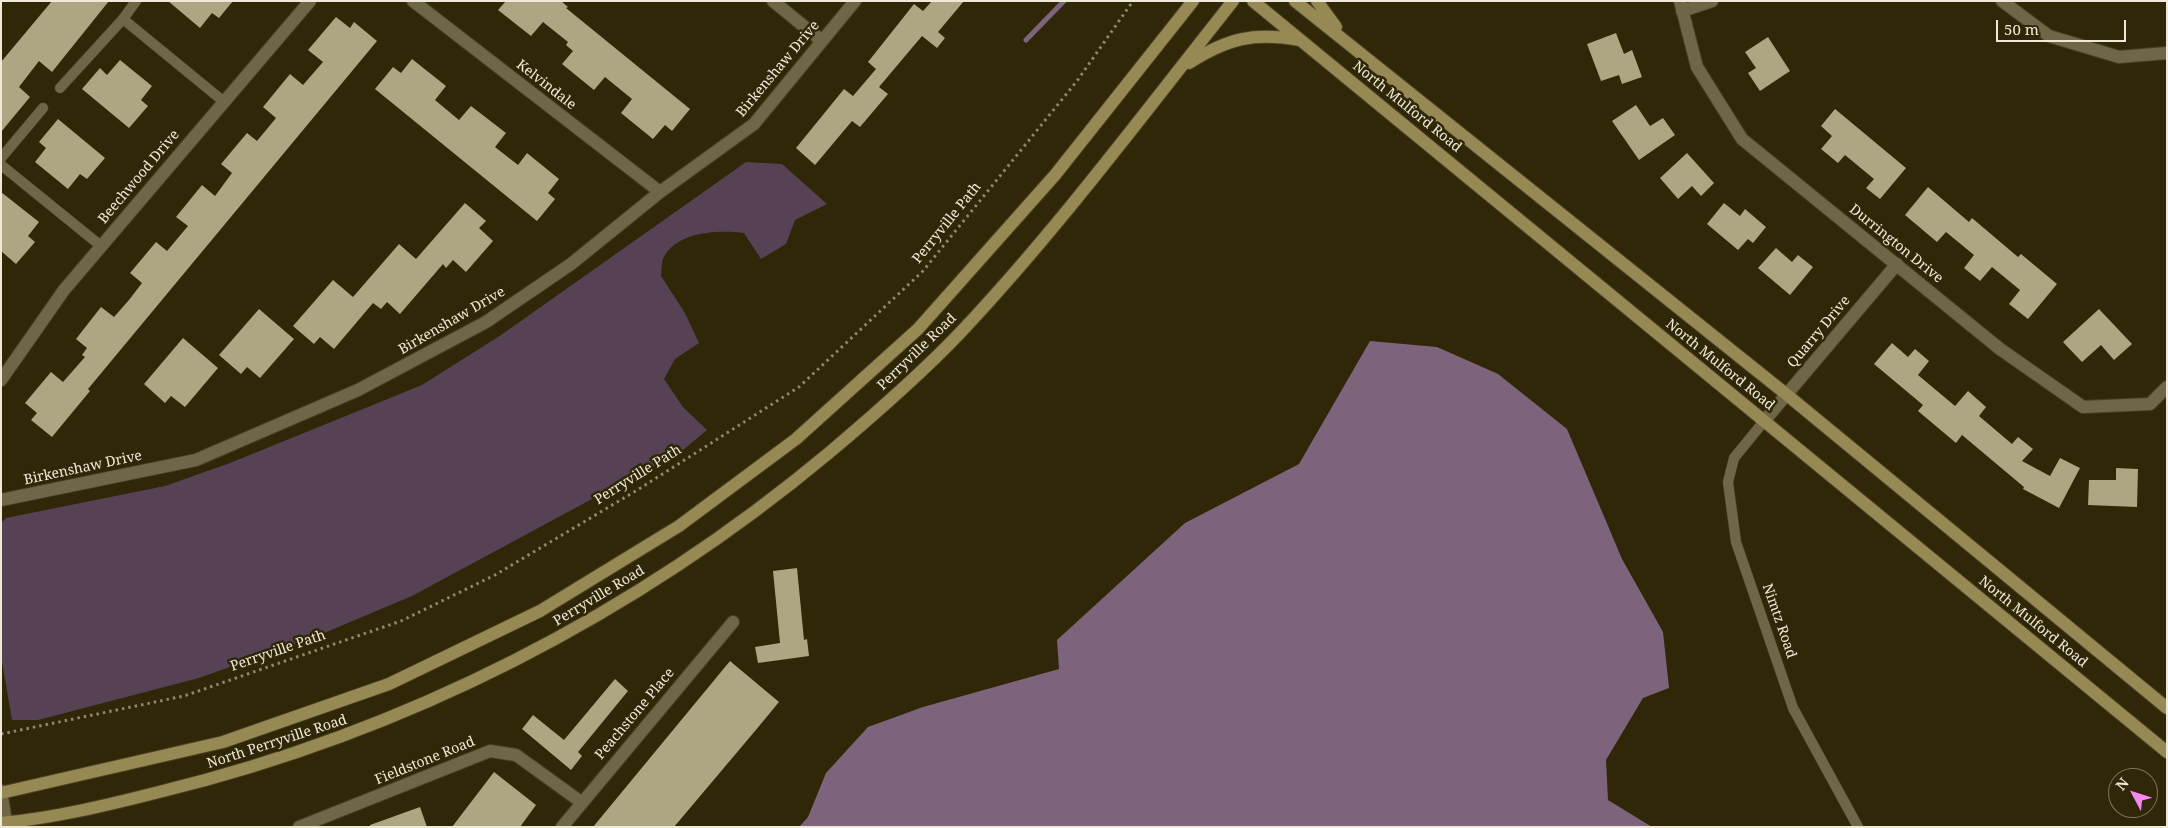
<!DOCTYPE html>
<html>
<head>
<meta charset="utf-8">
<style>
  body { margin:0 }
  #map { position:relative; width:2168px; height:828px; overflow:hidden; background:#2f2707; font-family:"Noto Serif",serif }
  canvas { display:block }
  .frame { position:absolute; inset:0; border:2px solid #efead8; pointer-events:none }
  .north { position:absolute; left:2108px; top:768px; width:50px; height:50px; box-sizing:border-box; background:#2f2707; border:1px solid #7c755b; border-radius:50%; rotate:310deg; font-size:14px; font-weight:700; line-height:20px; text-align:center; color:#efead8 }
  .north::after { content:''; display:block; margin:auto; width:18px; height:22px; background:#f489f1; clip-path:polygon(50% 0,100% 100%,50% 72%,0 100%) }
  .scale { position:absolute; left:1996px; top:20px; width:130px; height:22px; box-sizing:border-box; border:2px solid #efead8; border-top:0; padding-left:6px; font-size:15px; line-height:18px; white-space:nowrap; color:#efead8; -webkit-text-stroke:4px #2f2707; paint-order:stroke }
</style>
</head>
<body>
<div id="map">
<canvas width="2168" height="828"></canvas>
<div class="frame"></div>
<div class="north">N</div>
<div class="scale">50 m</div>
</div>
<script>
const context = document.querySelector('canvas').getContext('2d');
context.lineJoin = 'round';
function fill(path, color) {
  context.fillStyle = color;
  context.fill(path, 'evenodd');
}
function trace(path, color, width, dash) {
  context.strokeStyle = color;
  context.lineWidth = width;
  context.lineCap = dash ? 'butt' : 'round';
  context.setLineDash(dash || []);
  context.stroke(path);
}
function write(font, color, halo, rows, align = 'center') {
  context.font = font + ' "Noto Serif",serif';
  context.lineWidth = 5;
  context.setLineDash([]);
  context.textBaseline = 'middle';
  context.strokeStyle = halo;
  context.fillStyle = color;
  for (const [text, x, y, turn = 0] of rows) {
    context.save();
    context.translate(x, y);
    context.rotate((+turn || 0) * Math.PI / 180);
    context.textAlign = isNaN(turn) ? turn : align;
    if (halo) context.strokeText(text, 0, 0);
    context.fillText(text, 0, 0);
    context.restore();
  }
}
fill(new Path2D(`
  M746,162L782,164L827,204L795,220L786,244L761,259L744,233C719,230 678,231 664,257C661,261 662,271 661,276L685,313L699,343L675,359L664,379L683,407L707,430L683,450L412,596L317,636L199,678L38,720H12L1,656V523L6,518L165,486L230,463L422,385L501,335Z`), '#564155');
fill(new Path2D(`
  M1370,341L1437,347L1498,374L1567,429L1622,559L1663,632L1669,688L1643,698L1606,760L1608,800L1652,827H799L808,817L826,773L868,727L923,707L1059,669L1057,640L1185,523L1299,464Z`), '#7d647c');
trace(new Path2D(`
  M1026,40L1064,1`), '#7d647c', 5);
fill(new Path2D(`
  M52,1H109L52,72L39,61L19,87L30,97L1,132V62Z
  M168,1H233L219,18L212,13L200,28Z
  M506,1H561L568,7L566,8L690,109L672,131L665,125L653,139L621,113L632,99L605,77L594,90L562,64L573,51L566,45L568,42L543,22L531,36L498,10Z
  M932,1H964L938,32L945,38L937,48L922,36L879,87L888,94L860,127L852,121L815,165L796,148L844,89L853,96L876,69L868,62L914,4L923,11Z
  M336,17L350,28L354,22L377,41L88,389L90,391L52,437L31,420L37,413L25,403L51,372L63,382L85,357L82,355L87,348L76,339L101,307L114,317L129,300L142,283L130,273L156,242L167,251L188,226L176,217L202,185L215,196L232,173L221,164L247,133L257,141L276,118L263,107L290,74L303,85L323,62L308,50Z
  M1616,33L1624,54L1632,50L1642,77L1622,84L1619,75L1601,81L1587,44Z
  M1768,37L1790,71L1760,91L1748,73L1756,68L1745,52Z
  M412,59L446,86L435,100L459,120L471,106L506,133L495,147L518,165L527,153L559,179L548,193L555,199L537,221L375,89L393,67L401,73Z
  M120,60L152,86L141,100L148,106L129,128L82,89L100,68L107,75Z
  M1636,105L1650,126L1663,118L1675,135L1639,160L1612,121Z
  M1835,109L1906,168L1880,199L1866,188L1874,179L1845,155L1838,163L1821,149L1832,136L1821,126Z
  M58,119L105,158L87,179L80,174L68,189L35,162L46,148L39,142Z
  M1687,153L1714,183L1701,196L1692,186L1678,199L1660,178Z
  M1928,187L1969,222L1972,218L2018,257L2021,254L2057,284L2028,319L2009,304L2020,290L1992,267L1980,281L1964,268L1974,255L1946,232L1937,242L1905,215Z
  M1,192L39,222L28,236L35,242L16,264L1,251Z
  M465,203L486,221L479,228L493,241L466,272L453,260L446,268L443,264L400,314L387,302L381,309L373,303L334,349L320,337L314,344L293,326L333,280L353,297L399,244L416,259Z
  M1724,203L1740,216L1745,209L1766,227L1753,243L1748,239L1738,250L1707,224Z
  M1776,248L1792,262L1798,255L1813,267L1790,295L1758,268Z
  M259,309L294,339L260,378L247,367L241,374L219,355Z
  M2099,309L2132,344L2114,360L2101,345L2082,362L2063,342Z
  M183,338L218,368L185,407L171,396L165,403L144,384Z
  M1892,343L1908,357L1915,349L1929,361L1918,375L1955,406L1968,391L1986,407L1979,416L2012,444L2018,437L2033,449L2022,461L2050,476L2060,458L2080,468L2059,508L2023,489L2024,487L1962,435L1956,443L1918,411L1923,405L1874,364Z
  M2116,468L2138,469L2137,507L2088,505L2089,480H2116Z
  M797,568L804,640L807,639L809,656L758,663L755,647L780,643L773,571Z
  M730,661L779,702L755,731L674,827H593Z
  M615,679L628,691L578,752L582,756L571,770L522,729L533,715L564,740Z
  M494,772L536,805L520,827H452Z
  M420,807L427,827H370V825Z`), '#aea583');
const lane = new Path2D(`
  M136,1L123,19L223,101
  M60,88L123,19
  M1,158L43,108
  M1,165L101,246
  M1765,420L1734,458L1728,482L1736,542L1793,708L1858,827`);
const street = new Path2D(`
  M413,1L660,192
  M773,1L822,41
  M1680,1L1697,67L1742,139L2000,349L2083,407L2150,404L2167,387
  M2002,1L2049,36L2119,57L2167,53
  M1682,11L1712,1
  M1,380L64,290L310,1
  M1765,420L1897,264
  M1,500L196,460L358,390L486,322L571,264L660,192L754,124L855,1
  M1,791L7,827
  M299,827L490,751L516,755L581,802
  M562,827L733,622`);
const secondary = new Path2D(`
  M1253,1L2167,752
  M1295,1L1786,394L2167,708
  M1317,1L1336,27
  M1189,63C1228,38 1254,32 1300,40
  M1,793L223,742L389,684L540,611L679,526L796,439L918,329L1055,175L1193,1
  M1,823C54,818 108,805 159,792C406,732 635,615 830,452C875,414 920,375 960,333C1058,229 1144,113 1233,1`);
trace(lane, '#4a4224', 11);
trace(street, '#4a4224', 14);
trace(secondary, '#4a4224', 14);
trace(new Path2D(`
  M1,734L184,696L401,621L495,575L639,489L799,387L923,271L1077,81L1133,1`), '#8d876e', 3, [2.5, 4]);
trace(lane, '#6e6646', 10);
trace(street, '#6e6646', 12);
trace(secondary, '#968954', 12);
write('14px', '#efead8', '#2f2707', [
  ["Birkenshaw Drive",778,69,-50],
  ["Kelvindale",546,85,38],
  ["North Mulford Road",1407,107,39],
  ["Beechwood Drive",139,177,-50],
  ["Perryville Path",947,223,-51],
  ["Durrington Drive",1896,244,39],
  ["Birkenshaw Drive",452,321,-30],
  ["Quarry Drive",1819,332,-50],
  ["Perryville Road",917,352,-44],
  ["North Mulford Road",1720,365,39],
  ["Birkenshaw Drive",83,468,-12],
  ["Perryville Path",638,475,-32],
  ["Perryville Road",599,596,-31],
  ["Nimtz Road",1779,621,71],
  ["North Mulford Road",2033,622,39],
  ["Perryville Path",278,651,-19],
  ["Peachstone Place",635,714,-50],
  ["North Perryville Road",277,742,-18],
  ["Fieldstone Road",425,761,-22]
]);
</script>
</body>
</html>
